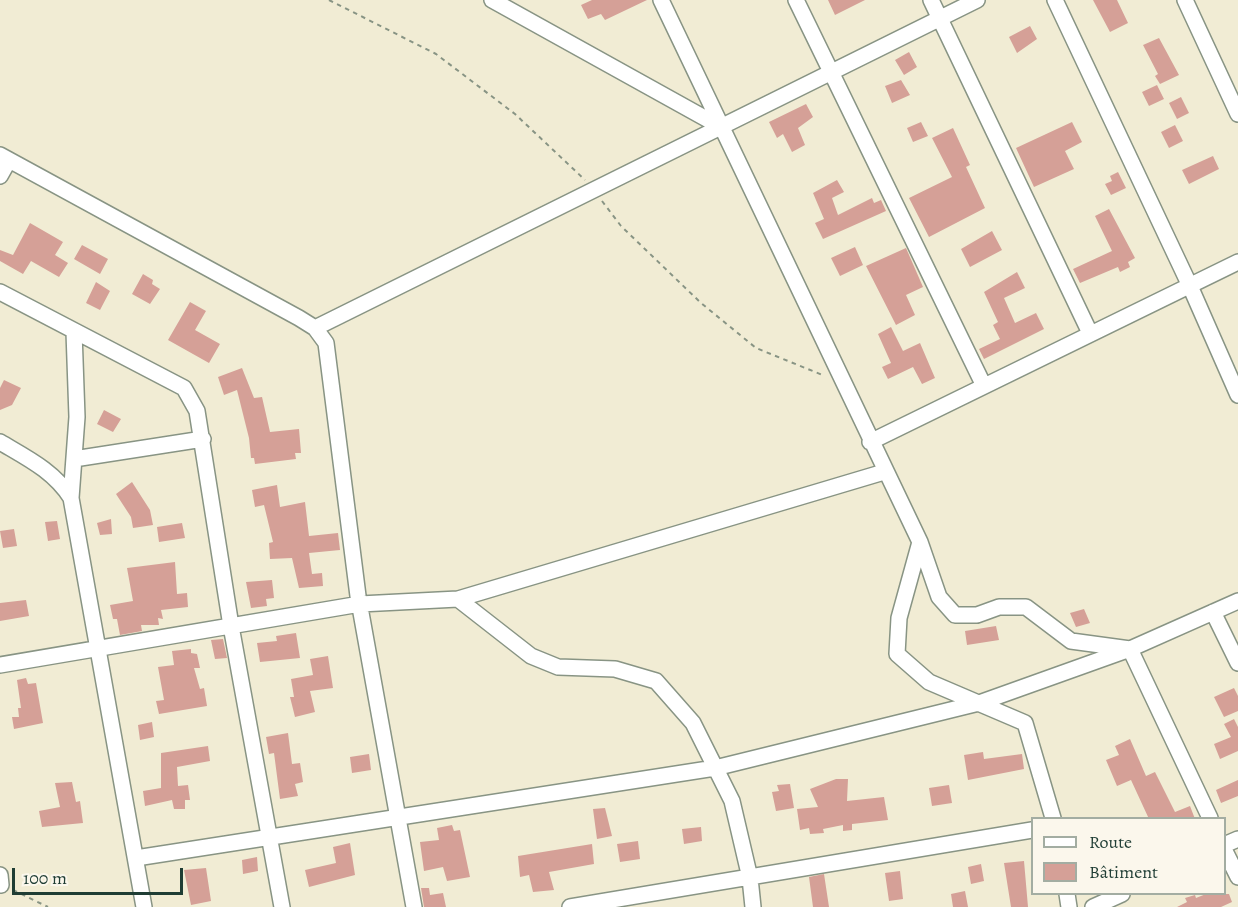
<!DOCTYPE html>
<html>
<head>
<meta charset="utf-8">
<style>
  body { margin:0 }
  #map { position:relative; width:1238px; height:907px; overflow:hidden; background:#f1ecd4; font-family:Alegreya,serif }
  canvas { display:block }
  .legend { position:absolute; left:1031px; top:817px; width:195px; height:78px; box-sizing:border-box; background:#fbf7ec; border:2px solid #a3ada2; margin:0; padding:8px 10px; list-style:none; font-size:18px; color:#1f3d34 }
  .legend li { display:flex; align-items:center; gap:12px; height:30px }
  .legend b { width:30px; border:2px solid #a3ada2 }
  .scale { position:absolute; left:12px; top:868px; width:171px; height:27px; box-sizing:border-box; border:3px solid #1f3d34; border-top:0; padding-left:8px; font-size:18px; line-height:21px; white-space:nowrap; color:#1f3d34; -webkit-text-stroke:4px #fbf7ec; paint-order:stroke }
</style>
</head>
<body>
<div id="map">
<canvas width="1238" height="907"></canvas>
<ul class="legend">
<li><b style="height:8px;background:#fff"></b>Route</li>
<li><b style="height:16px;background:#d5a097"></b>Bâtiment</li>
</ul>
<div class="scale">100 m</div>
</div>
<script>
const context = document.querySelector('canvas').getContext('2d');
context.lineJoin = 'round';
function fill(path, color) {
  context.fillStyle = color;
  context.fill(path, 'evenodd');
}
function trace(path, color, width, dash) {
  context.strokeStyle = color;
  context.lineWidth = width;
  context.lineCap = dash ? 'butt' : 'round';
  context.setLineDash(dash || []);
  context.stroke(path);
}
fill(new Path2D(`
  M592,0H647L605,20L601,14L588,19L581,5Z
  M828,0H865L835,15Z
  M1093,0H1117L1128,23L1110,32Z
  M1030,26L1037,39L1017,53L1009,37Z
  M1159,38L1179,75L1160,84L1155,76L1158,74L1143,45Z
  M909,52L917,67L904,75L895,60Z
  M901,80L910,95L892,103L885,86Z
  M1157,85L1164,99L1149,106L1142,92Z
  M1181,97L1189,113L1177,119L1169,103Z
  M806,104L813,117L798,128L805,145L792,152L783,134L777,138L769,122Z
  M921,122L928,136L913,142L907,128Z
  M1072,122L1082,142L1065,151L1074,169L1034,187L1016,148Z
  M1175,125L1183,141L1169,148L1161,132Z
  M953,128L970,165L966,167L985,208L929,237L909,198L952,177L932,138Z
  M1213,156L1219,169L1189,184L1182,170Z
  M1118,172L1126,188L1111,195L1105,184L1112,181L1110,176Z
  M837,180L844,192L832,198L838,215L872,198L874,203L881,200L886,211L823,239L815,223L824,219L813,193Z
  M1109,209L1135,258L1128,262L1130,267L1120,272L1118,267L1080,283L1073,269L1112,251L1095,216Z
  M30,223L63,242L55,255L68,263L59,277L31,261L23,274L0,261V250L13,255Z
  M992,231L1002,250L970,267L961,249Z
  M82,245L108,259L100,274L74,259Z
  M855,247L863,265L840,276L831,258Z
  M906,248L923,287L906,295L915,315L896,325L866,266Z
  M1017,272L1025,288L1004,298L1015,323L1036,313L1044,329L984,359L979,349L1000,339L993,325L998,322L984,292Z
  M143,274L153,280L152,284L160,289L150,304L132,294Z
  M96,282L110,291L100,310L86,303Z
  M190,302L206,311L195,330L220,344L209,363L168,340Z
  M891,327L903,351L920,343L935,378L922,384L913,367L888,379L882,367L891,363L878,334Z
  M242,368L254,398L262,397L270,432L299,429L301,453H295L296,459L255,464L254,458H251L249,438L237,390L224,395L218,377Z
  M4,380L21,388L12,405L0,410V388Z
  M104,410L121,419L113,432L97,424Z
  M132,482L150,510L153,525L133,528L131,517L116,494Z
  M277,485L280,507L305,502L309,536L338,533L340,550L309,553L312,574L322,573L323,586L299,588L292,558L270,559L269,543L273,542L264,505L255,507L252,490Z
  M111,519L112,534L100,535L97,523Z
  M57,521L60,539L48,541L45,522Z
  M182,523L185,538L159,542L157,527Z
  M14,529L17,546L3,548L0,531Z
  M175,562L177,594L187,593L188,607L161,610L163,619L158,618L159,625H141L142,631L120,635L117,619H113L110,605L133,601L127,568Z
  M272,580L274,598L266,599L267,606L251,608L246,582Z
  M26,600L29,616L0,621V603Z
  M1084,609L1090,623L1076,627L1070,613Z
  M996,626L999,640L967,645L965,631Z
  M296,633L300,658L260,662L257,643L277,641L276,636Z
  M223,639L227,658L215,659L211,640Z
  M191,649V653L197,654L200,668H194L200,689L204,688L207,706L159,714L156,701L164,700L158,667L174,665L172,651Z
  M328,656L333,688L310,691L315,712L295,717L290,697H294L291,679L313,675L310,659Z
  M26,678L28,684L36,683L43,723L14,729L12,717H19L18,708H21L17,680Z
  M1234,688L1238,696V711L1224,717L1214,697Z
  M1234,719L1238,727V751L1220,759L1214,744L1231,737L1224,724Z
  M152,722L154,737L140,740L138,725Z
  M288,733L292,764L300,763L303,782L295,784L298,796L280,799L274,753L269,754L266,737Z
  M1130,739L1146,776L1155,772L1175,812L1190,806L1195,819H1149L1131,780L1117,786L1106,760L1119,755L1115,746Z
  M208,746L210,761L177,767L178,786L188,785L190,800H185V809H174L172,800L145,806L143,791L161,788V753Z
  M983,752L984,759L1022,754L1024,769L968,780L964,755Z
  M369,754L371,770L352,773L350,757Z
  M836,779H848L847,801L884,797L888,820L852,824V830L843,831V825L823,829L824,833L810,834L809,828L800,830L797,809L818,807L810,789Z
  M1238,780V796L1221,803L1216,790Z
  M72,782L76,802L80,801L83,823L42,827L39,811L60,807L55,783Z
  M790,784L794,808L776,811L772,792L779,791L777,785Z
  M949,785L952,803L932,806L929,788Z
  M605,808L612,836L597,839L593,809Z
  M452,825L454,831L460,830L470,877L447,881L443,867L424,871L420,842L439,840L437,828Z
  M701,827L702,841L684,844L682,829Z
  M638,841L640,859L620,862L617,844Z
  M350,843L355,875L309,887L305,870L336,863L333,847Z
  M592,844L594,864L549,872L554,890L533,892L529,875L520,877L518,856Z
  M257,857L258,871L243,874L242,860Z
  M1024,861L1028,907H1011L1004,863Z
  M981,864L984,881L971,884L968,867Z
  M206,868L211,901L191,905L184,870Z
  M900,871L903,899L889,901L885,873Z
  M824,874L829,907H813L809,877Z
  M421,888H429L430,895L443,893L446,907H424Z
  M965,891L968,907H953L951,894Z
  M1206,894H1229L1232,902L1221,907H1177L1187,902L1185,898L1195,895L1196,898Z`), '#d5a097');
const minor = new Path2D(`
  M492,0L721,127
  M661,0L920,542L939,597L955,615H977L999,607H1026L1071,641L1130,649L1238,601
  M796,0L984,386
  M931,0L1090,333
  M1055,0L1190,286L1238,395
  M1185,0L1238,114
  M0,155L299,318L315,328L326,343L358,596L414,907
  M0,176L9,160
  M0,292L184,388L197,411L231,626L282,907
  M315,328L977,0
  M74,332L77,417L71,498L144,907
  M0,442C27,458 54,471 71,498
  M870,442L1238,262
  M74,459L203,439
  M920,542L899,618L897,654L929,682L1025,723L1053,818
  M458,599L531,656L558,667L615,669L656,681L693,723L732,801L750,878L753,907
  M1213,612L1238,663
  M0,665L360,604L458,599L884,472
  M1224,845L1238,839
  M1224,849L1238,877
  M136,858L715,768L979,703L1130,649L1210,818
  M0,875L1,885
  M1067,894L1069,907
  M570,907L1032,830
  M1093,907L1122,894`);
trace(minor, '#889484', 18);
trace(new Path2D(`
  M329,0L436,54L515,114L585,180
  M602,201L621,226L701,303L756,348L825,376
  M13,890L48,907`), '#889484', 2, [4.5, 4.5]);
trace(minor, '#fff', 15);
</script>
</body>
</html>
